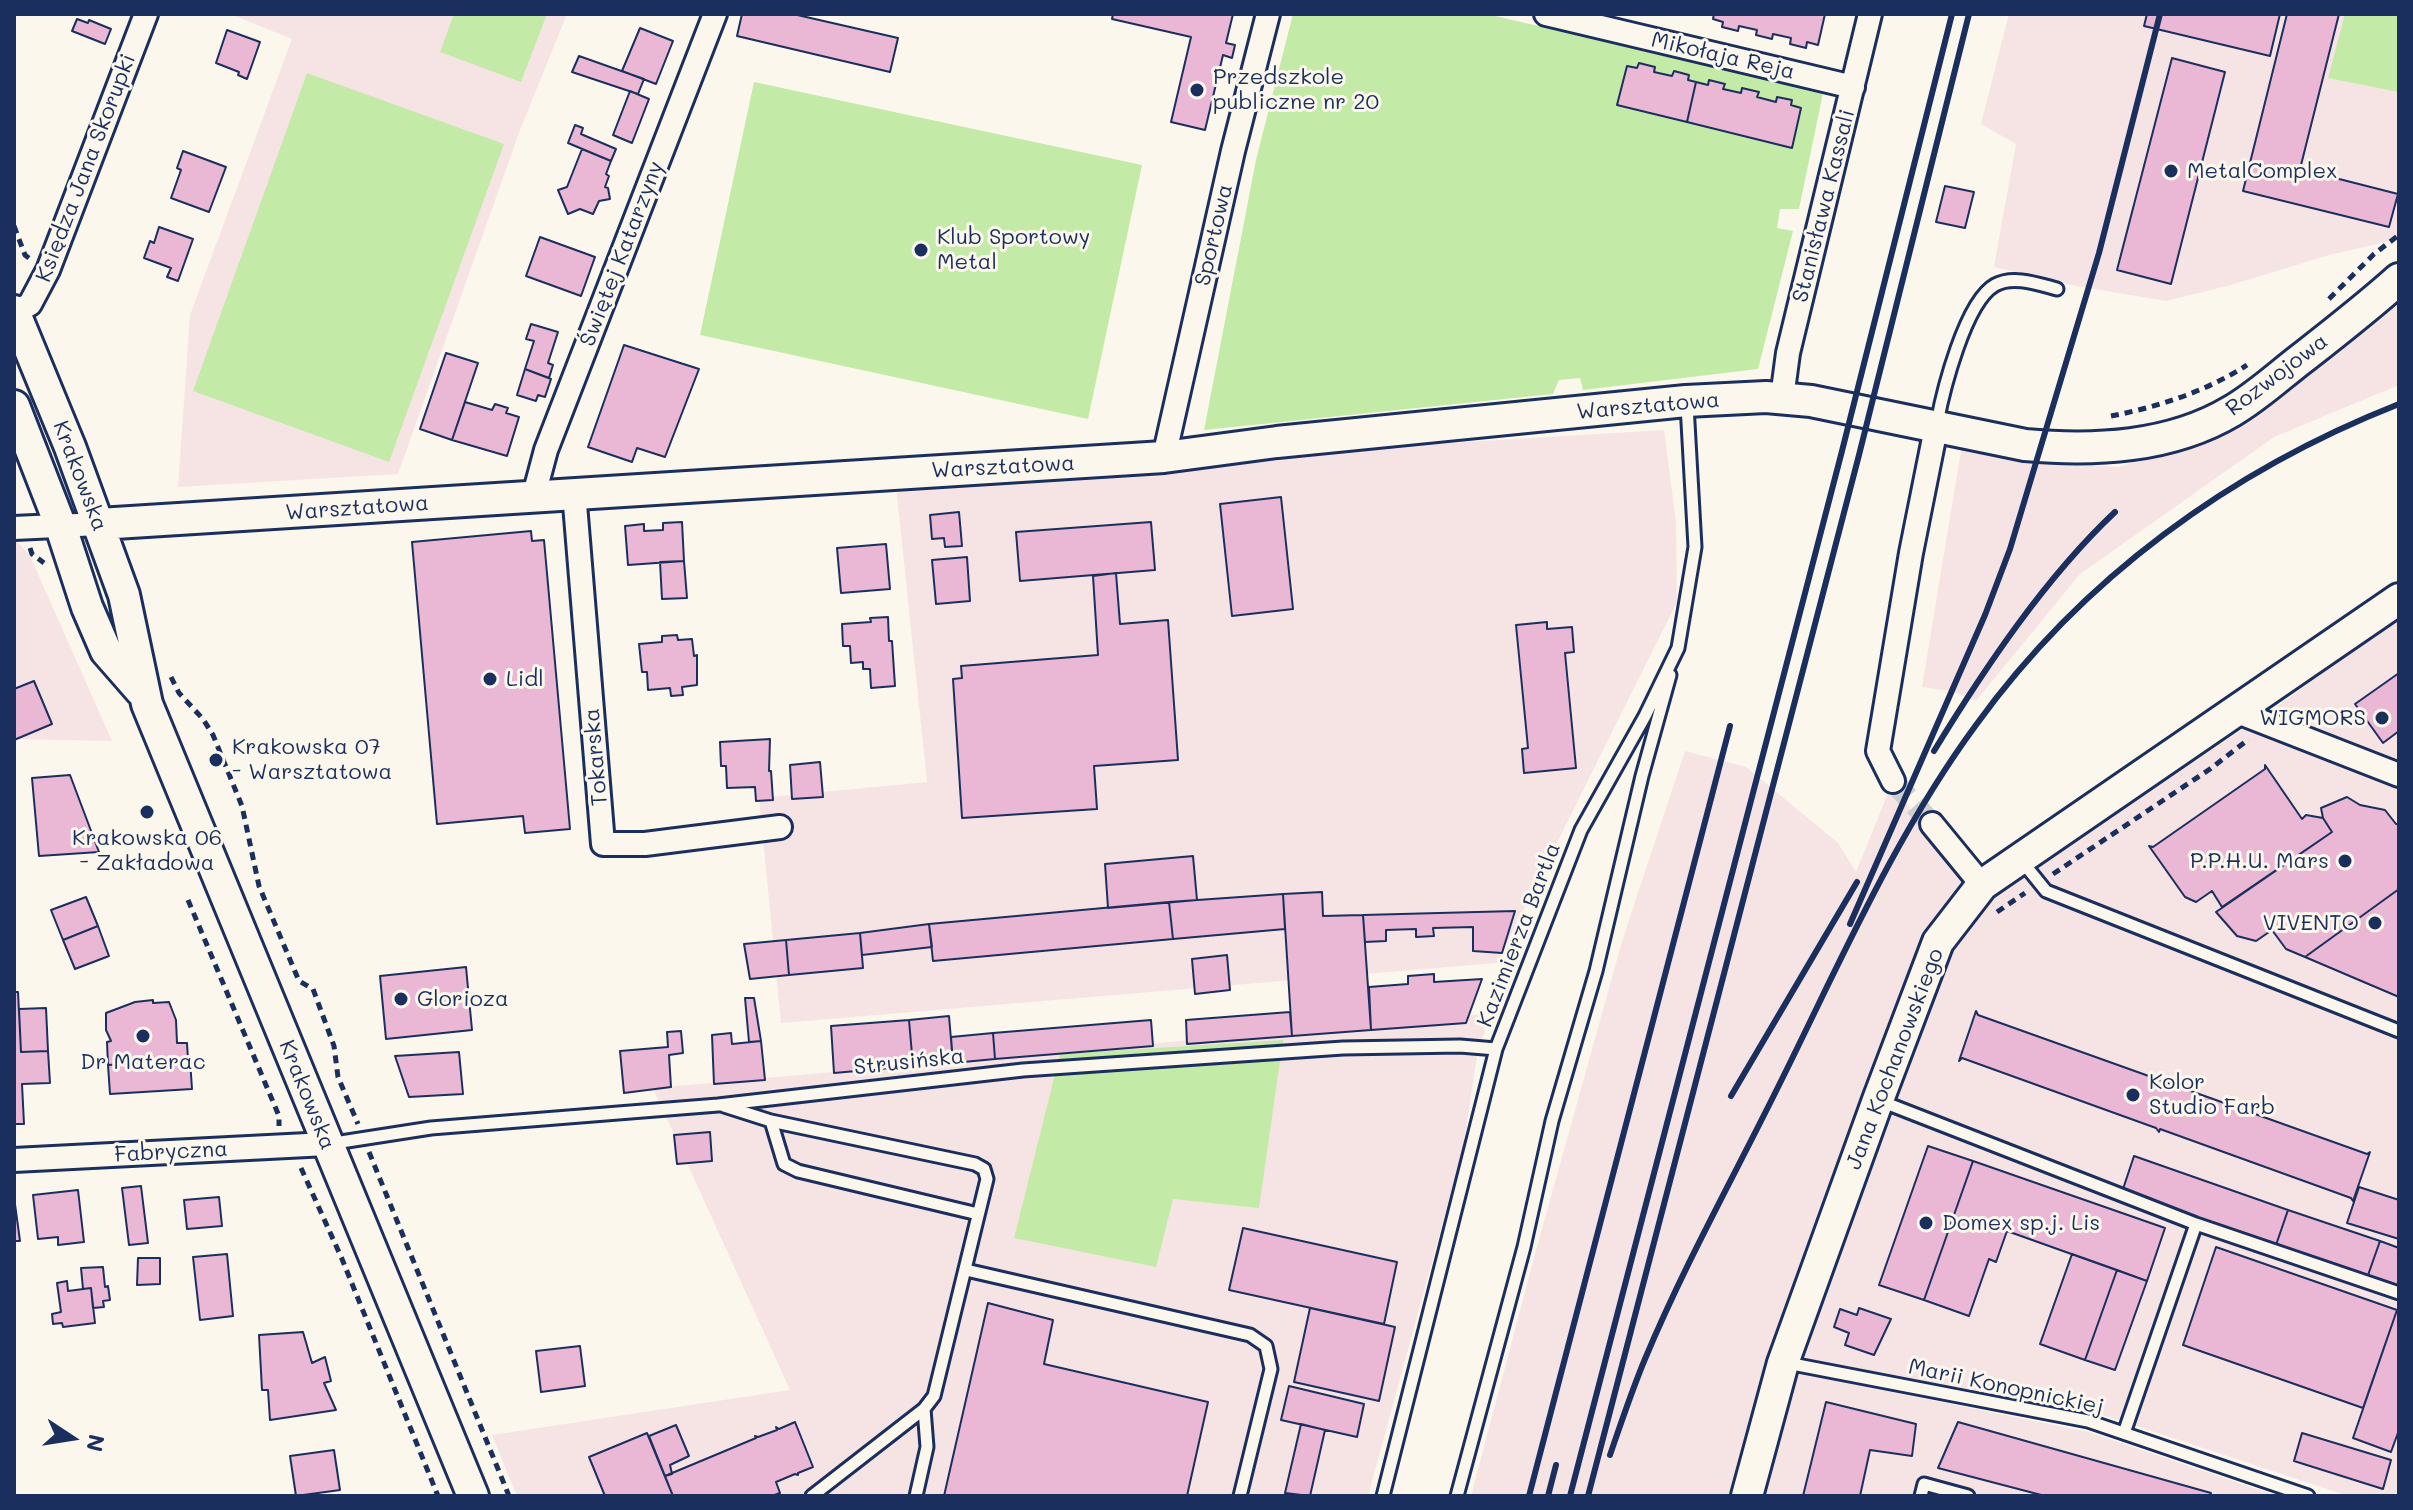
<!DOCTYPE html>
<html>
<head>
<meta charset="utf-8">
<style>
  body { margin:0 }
  #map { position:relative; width:2413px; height:1510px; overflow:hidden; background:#fbf7ec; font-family:Mali,sans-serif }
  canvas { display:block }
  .frame { position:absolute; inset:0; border:16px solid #1b2f5e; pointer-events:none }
  .north { position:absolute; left:32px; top:1398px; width:80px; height:80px; -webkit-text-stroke:6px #fbf7ec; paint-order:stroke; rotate:102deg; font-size:22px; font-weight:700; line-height:32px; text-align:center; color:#1b2f5e }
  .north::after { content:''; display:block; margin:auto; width:28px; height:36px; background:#1b2f5e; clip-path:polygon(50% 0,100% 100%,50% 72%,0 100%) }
</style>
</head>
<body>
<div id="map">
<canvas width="2413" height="1510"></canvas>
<div class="frame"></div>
<div class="north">N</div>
</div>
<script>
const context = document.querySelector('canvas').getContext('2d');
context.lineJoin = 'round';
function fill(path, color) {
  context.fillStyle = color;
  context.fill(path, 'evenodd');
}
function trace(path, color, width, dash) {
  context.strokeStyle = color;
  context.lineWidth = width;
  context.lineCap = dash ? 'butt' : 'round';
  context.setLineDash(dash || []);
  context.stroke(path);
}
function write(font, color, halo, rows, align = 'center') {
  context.font = font + ' Mali,sans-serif';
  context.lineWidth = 6;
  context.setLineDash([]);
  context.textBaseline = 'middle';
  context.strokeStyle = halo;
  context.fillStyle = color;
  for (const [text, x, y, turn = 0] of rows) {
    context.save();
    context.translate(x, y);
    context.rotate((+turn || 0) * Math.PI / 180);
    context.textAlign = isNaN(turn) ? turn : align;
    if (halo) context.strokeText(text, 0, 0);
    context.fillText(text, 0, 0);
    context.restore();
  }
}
fill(new Path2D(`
  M230,14H567L520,130L398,474L178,487L190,315L292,39Z
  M2009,14H2399V239L2329,255L2231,285L2166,301L2071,285L1994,267L2016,144L1981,124Z
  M2399,304V385L2274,437L2080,574L1976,701L1951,691L1922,687L1962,445L2052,462L2119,467L2224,433L2342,350Z
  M1664,430L1676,522L1677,602L1497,963L781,1023L759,798L927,782L896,486L1332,450Z
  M14,538L30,556L112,741L14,739Z
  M2399,617V1496H2348L2094,1412L1797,1358L1949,950L1995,893L2272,710Z
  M1685,751L1746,767L1838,843L1856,872L1893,781L1915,817L1973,886L1729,1496H1471L1535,1254L1623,938Z
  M1484,1014L1485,1031L1478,1049L1463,1148L1368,1496H517L492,1435L790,1390L653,1088Z
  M1793,1372L2089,1432L2277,1496H1761Z`), '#f6e4e5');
fill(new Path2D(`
  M454,14H547L521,82L440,52Z
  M1293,14H1487L1823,93L1799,209H1780L1777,228L1793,231L1758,369L1583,390L1580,378L1559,380L1553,394L1204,430L1256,160Z
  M2345,14H2399V92L2328,78Z
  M307,73L504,144L389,462L193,391Z
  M754,82L1142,165L1088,419L700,335Z
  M1283,1040L1259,1208L1173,1199L1156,1267L1014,1238L1060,1054Z`), '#c3eba7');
const building = new Path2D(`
  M742,14H793L898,38L890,72L737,36Z
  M1113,14H1233L1226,43L1235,45L1232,58L1223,55L1205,130L1171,122L1191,37L1112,19Z
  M1714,14H1825L1818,45L1807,42L1806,48L1790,44L1791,38L1773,34L1772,39L1756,35L1757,30L1739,26L1738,31L1722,27L1723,22L1713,19Z
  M2147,14H2280L2270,56L2144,26Z
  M2287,14H2339L2300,169L2398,194L2389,227L2243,191Z
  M77,19L88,23L89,20L111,29L105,44L72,31Z
  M640,28L673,41L656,84L622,71Z
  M227,30L260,42L247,79L238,75L239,72L216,63Z
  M579,56L644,79L638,94L572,72Z
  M2172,58L2225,72L2171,284L2117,270Z
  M1639,63L1655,67L1654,72L1672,76L1674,71L1689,75L1688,80L1696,82L1687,122L1617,105L1627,66L1637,68Z
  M1709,80L1725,84L1723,89L1741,93L1742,88L1759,92L1757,97L1776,102L1777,97L1792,100L1791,105L1801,108L1792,148L1687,122L1696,82L1708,85Z
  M630,91L649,99L632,143L613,135Z
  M575,125L583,128L581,134L616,149L611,161L568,143Z
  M582,149L611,161L606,174L609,176L605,187L608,188L610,199L599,201L593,214L580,209L568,214L558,190L567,187Z
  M183,151L226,167L209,212L171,198L181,170L177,168Z
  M1945,186L1974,192L1965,228L1936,222Z
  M159,227L193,239L178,281L167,277L171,268L144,258L150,241L154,243Z
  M540,237L595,257L581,296L526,276Z
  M531,324L558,332L548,363L553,365L549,378L525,369L534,341L526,339Z
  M624,345L699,369L665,457L637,448L632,462L588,447Z
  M446,353L478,363L452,440L420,429Z
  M525,369L551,379L545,397L538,395L536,401L517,395Z
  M465,402L492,410L495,404L508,408L506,413L519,417L507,456L452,440Z
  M1281,497L1293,609L1232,616L1220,504Z
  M959,512L962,546L945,547L944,538L932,539L930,515Z
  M682,522L684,561L628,565L625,526L644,524V531L663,530V523Z
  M1151,522L1155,570L1020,581L1016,532Z
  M531,531L532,541L544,540L570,829L525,833L523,816L437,824L412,542Z
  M886,544L890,589L841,593L837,548Z
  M967,557L970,601L936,604L932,560Z
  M684,561L687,598L662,599L660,562Z
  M1116,573L1120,624L1168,620L1178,760L1094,766L1097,809L962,818L953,679L962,678L961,666L1098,655L1093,576Z
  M888,617L889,641H892L895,686L871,688L870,669H863V662L851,663L850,646H843L842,624L871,622L870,618Z
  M1547,622V629L1572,627L1574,652L1565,653L1576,768L1524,773L1522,749L1528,748L1516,625Z
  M677,635L678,640L692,639L694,656L697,655V685L682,687L683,695L671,696L670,688L648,690L647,672H642L639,644L662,642V636Z
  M2399,673V731L2383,743L2355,704Z
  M34,681L52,724L14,740V689Z
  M770,739L769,771H771L773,800L756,801L755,787L727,788L726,766H721L720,742Z
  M820,762L823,797L792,799L790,765Z
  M2265,765L2302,819L2306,815L2323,818L2332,832L2222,907L2212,891L2196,902L2185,897L2149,846L2153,847L2265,769Z
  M70,775L99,852L39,856L32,778Z
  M2347,797L2360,805L2385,810L2396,824H2399V889L2305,957L2286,949L2272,930L2256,941L2237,936L2216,912L2332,832L2323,818L2321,808Z
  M1193,856L1197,900L1108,908L1105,864Z
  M2399,889V997L2305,957Z
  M1322,892L1323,916L1363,915L1371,1030L1292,1036L1283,894Z
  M1283,894L1285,929L1173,939L1169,902Z
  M86,897L98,926L63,940L51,910Z
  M1169,902L1173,939L933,961L929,924Z
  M1515,911L1502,953L1473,951V927L1433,928L1434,936L1416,937V929L1386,930V941L1365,942L1363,915Z
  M929,924L932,947L862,955L860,933Z
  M98,926L109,956L75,969L63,940Z
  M860,933L863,968L789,975L786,940Z
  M786,940L789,975L750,979L744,944Z
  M1227,955L1230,990L1195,994L1192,959Z
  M466,967L472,1030L386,1039L380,976Z
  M1434,974V982L1482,979L1466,1023L1371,1030L1369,987L1408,984V976Z
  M14,992H18L21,1052L48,1051L50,1083L22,1084L24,1124H14Z
  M745,998H754L761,1041L749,1042Z
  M153,1000V1003L169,1002L176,1020L177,1043H187L188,1060L108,1065L107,1042L111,1041L106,1030V1013L135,1002Z
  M46,1008L48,1051L21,1052L19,1009Z
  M1976,1011L1978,1015L2367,1154L2370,1152L2353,1201L2351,1198L2160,1129L2159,1132L2156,1128L1962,1058L1959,1061Z
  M1290,1012L1292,1036L1187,1044L1186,1020Z
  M949,1016L953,1063L913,1066L909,1020Z
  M909,1020L913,1066L834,1073L831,1026Z
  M1151,1020L1153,1046L995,1059L993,1033Z
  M681,1031L683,1053L669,1055L671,1087L624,1093L620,1051L668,1047L667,1032Z
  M731,1033L732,1044L761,1041L765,1080L714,1084L712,1035Z
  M993,1033L995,1059L953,1063L951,1037Z
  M459,1052L463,1094L409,1097L395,1056Z
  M190,1060L192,1089L110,1094L108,1065Z
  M710,1132L712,1161L677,1164L674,1135Z
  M1928,1146L1973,1161L1924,1300L1879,1285Z
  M2134,1156L2288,1210L2276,1245L2122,1192Z
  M1973,1161L2165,1228L2147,1281L2007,1231L1996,1262L1989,1259L1969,1316L1924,1300Z
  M141,1186L148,1243L129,1245L122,1188Z
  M2359,1187L2399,1200V1239L2347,1223Z
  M78,1190L84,1242L58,1245V1237L38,1239L33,1195Z
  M14,1197L20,1241H14Z
  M219,1197L222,1226L187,1229L184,1200Z
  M2288,1210L2380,1241L2367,1278L2276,1245Z
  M1243,1228L1397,1262L1384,1324L1229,1290Z
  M2380,1241L2399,1248V1289L2367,1278Z
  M2216,1247L2397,1310L2363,1408L2183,1345Z
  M227,1254L233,1316L200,1320L193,1257Z
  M2072,1254L2117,1270L2085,1360L2040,1344Z
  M138,1258H160V1284L137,1285Z
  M103,1267L105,1287L108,1286L110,1300L103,1301L104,1307L93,1308L91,1288L83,1289L81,1268Z
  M2117,1270L2147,1281L2115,1370L2085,1360Z
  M67,1281L68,1291L91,1288L95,1323L63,1327L62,1323L53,1324L52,1314L61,1312L57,1283Z
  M988,1303L1053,1320L1044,1364L1208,1402L1187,1496H944Z
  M1310,1308L1395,1327L1379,1401L1294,1382Z
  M1859,1308L1891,1319L1874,1355L1845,1345L1849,1333L1834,1327L1840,1309L1857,1315Z
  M2397,1310L2399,1311V1430L2391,1452L2353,1438Z
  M303,1332L312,1363L325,1357L331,1381L324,1383L336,1410L270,1420L268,1390H262L259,1335Z
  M580,1346L585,1386L541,1392L536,1351Z
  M1289,1386L1364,1404L1357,1437L1281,1420Z
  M1826,1402L1916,1424L1912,1456L1870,1450L1860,1496H1803Z
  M795,1422L813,1467L798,1473V1475L795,1474L776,1482L780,1493L772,1496H673L665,1476L756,1438L755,1436L758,1437L777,1430L776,1427L779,1429Z
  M1958,1422L2211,1493L2210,1496H2045L1938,1468Z
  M1301,1424L1325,1430L1310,1496L1285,1493Z
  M676,1425L689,1456L670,1465L672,1474L665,1476L649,1436Z
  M647,1433L673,1496H605L589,1457Z
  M2302,1433L2391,1460L2383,1489L2294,1461Z
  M334,1450L340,1490L296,1496L290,1456Z`);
fill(building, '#eab7d5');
trace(building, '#1b2f5e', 2);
trace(new Path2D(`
  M1893,781L1932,824`), '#cecfd0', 22, [22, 11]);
const lane = new Path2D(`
  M1937,423C1943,391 1965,302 1995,285C2013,275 2038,284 2057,289
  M2021,860L2046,891L2399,1031
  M1878,1100L2196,1224L2399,1293
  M724,1106L771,1121L975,1164L984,1169L987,1179L934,1396L924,1409L812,1496
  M771,1121L784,1164L798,1171L978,1214
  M328,1144L431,1128L718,1105L1023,1070L1343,1048L1460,1046L1496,1049
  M966,1270L1250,1335L1266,1346L1271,1369L1240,1496
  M1787,1363L2088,1421L2308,1496
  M2124,1433L2196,1224
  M916,1496L927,1447L924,1409
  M1383,1496L1496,1049L1581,830L1645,716L1678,648L1695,547L1687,405
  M1457,1496L1524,1247L1552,1121L1596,971L1642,776L1670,675
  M1921,1496L1924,1484L1968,1496`);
const street = new Path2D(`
  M1546,14L1853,87
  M15,313L30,304L48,270L146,14
  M1782,398L1788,353L1870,14
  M1164,457L1233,151L1268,14
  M574,492L603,844H645L780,827
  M534,495L546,450L715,14
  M14,528L99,524
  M2235,711L2399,775
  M1893,781L1878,751L1911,553L1936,428
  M1932,824L1982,885
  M14,1160L327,1144`);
const secondary = new Path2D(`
  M14,311L70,447L124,595L147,704L473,1496
  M14,406L61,527L87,607L106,651L141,691
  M99,524L1164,457L1277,442L1686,401L1766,397L1811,401L2025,445C2094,451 2170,448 2232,411C2258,396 2281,374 2305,356C2337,331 2369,306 2399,279
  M1747,1496L1783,1363L1878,1100L1938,942L1982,885L2399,599`);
trace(lane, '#1b2f5e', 17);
trace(street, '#1b2f5e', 28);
trace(secondary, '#1b2f5e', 36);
trace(new Path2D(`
  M14,226L25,255L30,259
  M2329,299L2374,254L2399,235
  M2111,416C2158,407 2207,391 2247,365
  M30,548L32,554L44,563
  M171,677L179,693L203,719L213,735L242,806L259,886L299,981L313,989L334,1046L338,1077L358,1124
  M2053,874L2210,769L2249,739
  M188,900L279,1116V1126
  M1997,912L2025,893
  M369,1152L509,1496
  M301,1168L342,1259L438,1496`), '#1b2f5e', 5, [8, 6]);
trace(lane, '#fbf7ec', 11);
trace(street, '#fbf7ec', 22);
trace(secondary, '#fbf7ec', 30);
trace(new Path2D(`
  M1934,751C1984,669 2045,578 2115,512
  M1850,924L1985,615L2010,549L2099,253L2160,14
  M1731,1096L1857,882
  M1610,1455C1621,1423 1632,1390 1645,1359C1685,1263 1737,1171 1783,1077C1842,958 1897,832 1976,725C2082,578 2231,470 2399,404
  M1529,1496L1730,726
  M1548,1496L1556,1465
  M1570,1496L1842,451L1952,14
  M1588,1496L1859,455L1969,14`), '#1b2f5e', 6);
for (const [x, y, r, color] of [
  [1197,90,8,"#1b2f5e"],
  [2171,171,8,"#1b2f5e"],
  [921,250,8,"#1b2f5e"],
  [490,679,8,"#1b2f5e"],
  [2382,718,8,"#1b2f5e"],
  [216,760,8,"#1b2f5e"],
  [147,812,8,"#1b2f5e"],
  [2345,861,8,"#1b2f5e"],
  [2375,923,8,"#1b2f5e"],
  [401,999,8,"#1b2f5e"],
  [143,1036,8,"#1b2f5e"],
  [2133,1095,8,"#1b2f5e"],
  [1926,1223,8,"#1b2f5e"]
]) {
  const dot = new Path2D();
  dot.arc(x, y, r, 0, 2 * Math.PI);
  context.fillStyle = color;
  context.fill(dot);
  trace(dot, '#fbf7ec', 3);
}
write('22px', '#1b2f5e', '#fbf7ec', [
  ["Mikołaja Reja",1723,56,13],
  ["Księdza Jana Skorupki",86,168,-69],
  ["Stanisława Kassali",1824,206,-76],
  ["Sportowa",1214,235,-77],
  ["Świętej Katarzyny",622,254,-69],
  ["Rozwojowa",2277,375,-37],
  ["Warsztatowa",1648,406,-5],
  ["Warsztatowa",1003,467,-3],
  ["Krakowska",80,476,69],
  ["Warsztatowa",357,508,-4],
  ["Tokarska",596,757,-95],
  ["Kazimierza Bartla",1519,935,-69],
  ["Jana Kochanowskiego",1895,1059,-69],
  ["Strusińska",909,1062,-6],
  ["Krakowska",307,1095,68],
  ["Fabryczna",171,1152,-3],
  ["Marii Konopnickiej",2006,1387,12]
]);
write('22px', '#1b2f5e', '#fbf7ec', [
  ["Przedszkole",1213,77],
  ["publiczne nr 20",1213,102],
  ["MetalComplex",2187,171],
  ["Klub Sportowy",937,237],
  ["Metal",937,262],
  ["Lidl",506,679],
  ["WIGMORS",2366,718,"right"],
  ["Krakowska 07",232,747],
  ["- Warsztatowa",232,772],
  ["Krakowska 06",147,838,"center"],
  ["- Zakładowa",147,863,"center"],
  ["P.P.H.U. Mars",2329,861,"right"],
  ["VIVENTO",2359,923,"right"],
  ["Glorioza",417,999],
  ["Dr Materac",143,1062,"center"],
  ["Kolor",2149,1082],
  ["Studio Farb",2149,1107],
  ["Domex sp.j. Lis",1942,1223]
], 'left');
</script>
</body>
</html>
